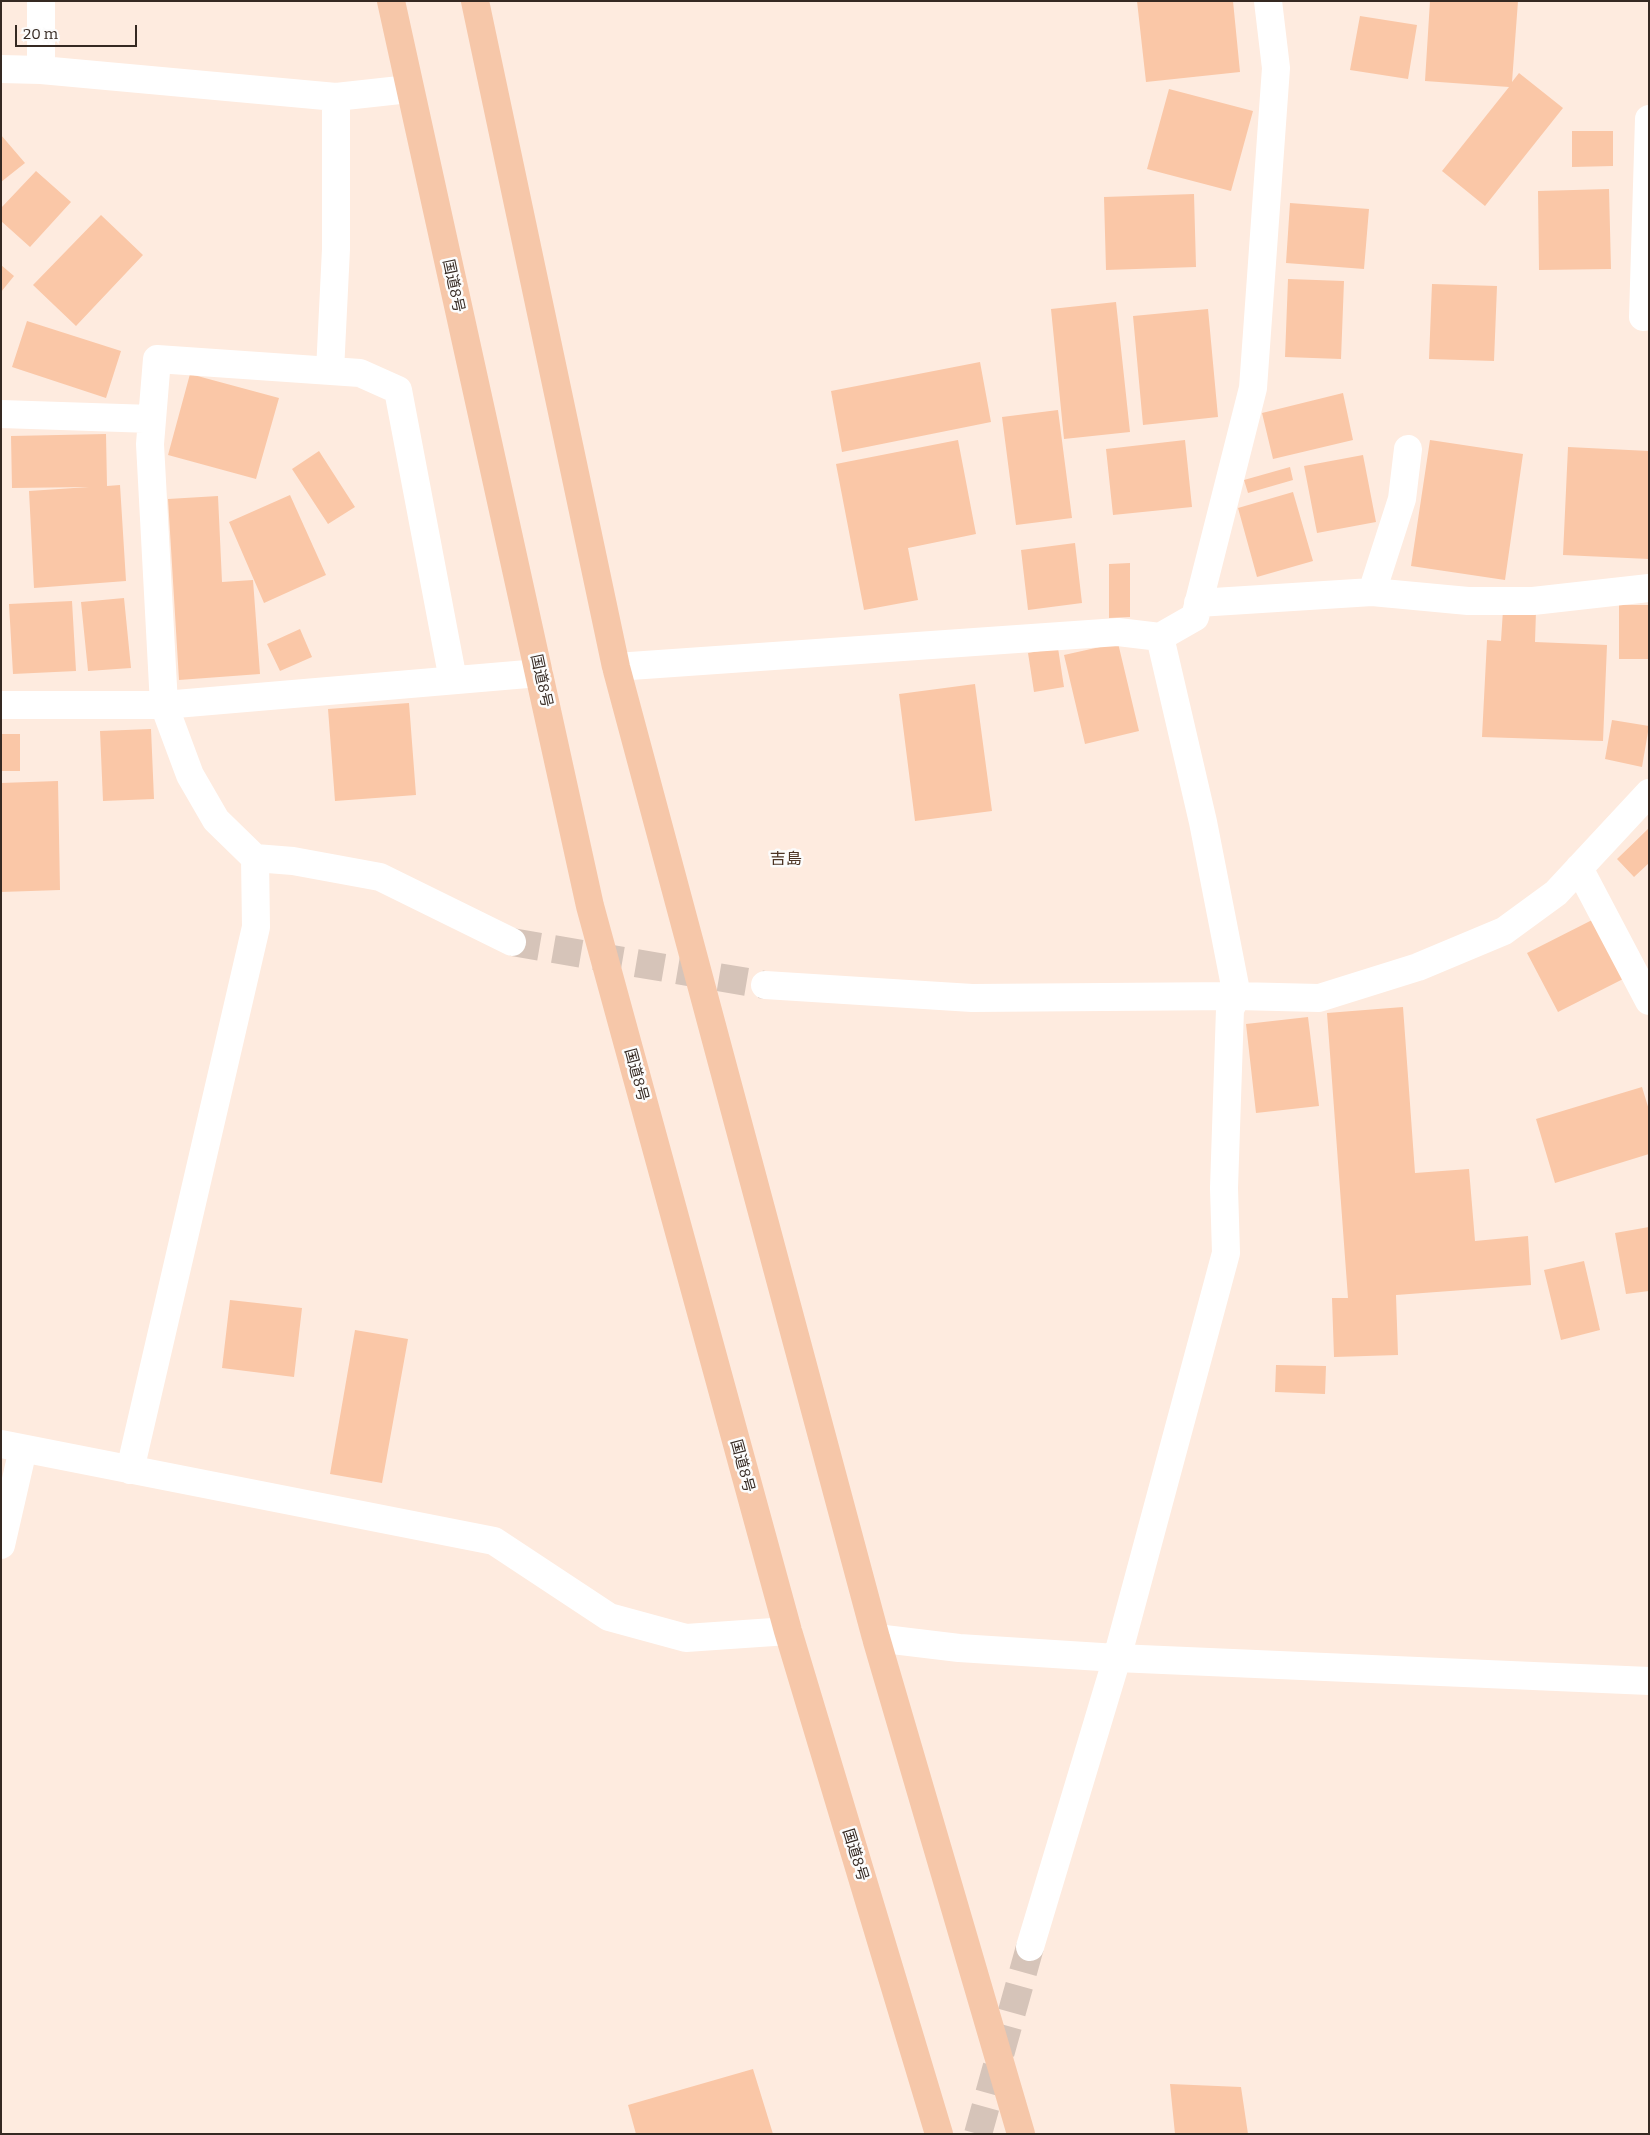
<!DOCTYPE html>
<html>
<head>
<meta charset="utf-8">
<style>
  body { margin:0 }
  #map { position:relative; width:1650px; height:2135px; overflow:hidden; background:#feebdf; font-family:Bitter,serif }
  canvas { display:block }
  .frame { position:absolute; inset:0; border:2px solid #352922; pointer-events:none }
  .scale { position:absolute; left:15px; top:25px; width:122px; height:22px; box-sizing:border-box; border:2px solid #352922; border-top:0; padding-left:6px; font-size:15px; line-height:18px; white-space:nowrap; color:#352922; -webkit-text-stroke:4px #fcfcfc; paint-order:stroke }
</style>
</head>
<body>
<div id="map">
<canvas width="1650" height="2135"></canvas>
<div class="frame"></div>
<div class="scale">20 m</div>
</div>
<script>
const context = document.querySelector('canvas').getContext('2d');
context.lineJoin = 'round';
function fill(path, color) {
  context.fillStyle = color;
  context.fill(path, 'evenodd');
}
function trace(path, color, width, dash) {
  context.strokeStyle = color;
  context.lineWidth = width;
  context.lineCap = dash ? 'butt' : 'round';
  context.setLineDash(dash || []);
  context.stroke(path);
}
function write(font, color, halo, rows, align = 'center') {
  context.font = font + ' Bitter,"Noto Sans JP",serif';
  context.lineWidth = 5;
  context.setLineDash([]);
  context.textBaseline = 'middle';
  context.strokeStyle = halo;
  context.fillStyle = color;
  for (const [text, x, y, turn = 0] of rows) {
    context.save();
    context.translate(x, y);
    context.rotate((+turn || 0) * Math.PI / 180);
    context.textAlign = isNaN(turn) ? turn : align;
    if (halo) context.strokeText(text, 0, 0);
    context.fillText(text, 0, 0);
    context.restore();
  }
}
fill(new Path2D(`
  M1137,1H1233L1240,72L1146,82Z
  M1430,1H1518L1512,82L1519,73L1563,108L1485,206L1442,171L1509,87L1425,81Z
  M1360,16L1417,25L1408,79L1350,70Z
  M1169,89L1253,111L1231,191L1147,169Z
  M1572,131H1613V166L1572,167Z
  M1,135L25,163L1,182Z
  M36,171L71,202L30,247L1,221V208Z
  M1609,189L1611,269L1539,270L1538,191Z
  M1194,194L1196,267L1106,270L1104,197Z
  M1290,203L1369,209L1364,269L1286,263Z
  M101,215L143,255L76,326L33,285Z
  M1,265L14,276L1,292Z
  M1288,279L1344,281L1341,359L1285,357Z
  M1432,284L1497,286L1494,361L1429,359Z
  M1116,302L1130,432L1064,439L1051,309Z
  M1208,309L1218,417L1143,425L1133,316Z
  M27,321L121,351L106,398L12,367Z
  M980,362L991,422L842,452L831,391Z
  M190,374L279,398L256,479L168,455Z
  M1343,393L1353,440L1273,459L1262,413Z
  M1058,410L1072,518L1016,525L1002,417Z
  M106,434L107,486L120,485L126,581L34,588L29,491L89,487L12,488L11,436Z
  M958,440L976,534L908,548L918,600L864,610L836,464Z
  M1185,440L1192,507L1113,515L1106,449Z
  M1430,440L1523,454L1505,580L1411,566Z
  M1568,447L1649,451V559L1563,555Z
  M319,451L355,507L328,524L292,469Z
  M1363,455L1376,522L1317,533L1304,466Z
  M1290,467L1293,480L1248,493L1244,480Z
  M1293,492L1313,561L1257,577L1238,508Z
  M290,495L326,575L264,603L229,522Z
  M218,496L222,582L253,580L260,674L179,680L168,499Z
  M1075,543L1082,603L1028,610L1021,550Z
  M1130,563V617L1109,618V564Z
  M124,598L131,668L88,671L81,602Z
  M72,601L76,671L13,674L9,604Z
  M1619,605H1649V659H1619Z
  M1503,610L1536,611L1535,642L1607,645L1603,741L1482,737L1487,640L1501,641Z
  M300,629L312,657L280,671L267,644Z
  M1118,643L1139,731L1085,744L1064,655Z
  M1058,648L1064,687L1034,692L1028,653Z
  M975,684L992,811L915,821L899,694Z
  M409,703L416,795L335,801L328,709Z
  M1612,720L1649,726L1642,767L1605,759Z
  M151,729L154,799L103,801L100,731Z
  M1,734H20V771H1Z
  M58,781L60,890L1,892V783Z
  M1649,828V863L1634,877L1617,859Z
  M1596,918L1627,977L1558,1012L1527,953Z
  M1403,1007L1415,1173L1469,1169L1475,1241L1528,1236L1531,1285L1396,1295L1398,1355L1334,1357L1332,1298H1348L1327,1013Z
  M1308,1017L1319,1106L1256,1113L1246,1024Z
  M1642,1087L1649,1110V1154L1555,1183L1536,1119Z
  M1649,1227V1291L1626,1294L1615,1233Z
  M1584,1261L1600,1330L1561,1340L1544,1270Z
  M230,1300L302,1308L294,1377L222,1368Z
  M355,1330L408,1339L382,1483L330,1474Z
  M1276,1365L1326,1366L1325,1394L1275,1392Z
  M753,2069L773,2134H636L628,2105Z
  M1170,2084L1241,2087L1248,2134H1175Z`), '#fac7a7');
trace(new Path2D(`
  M512,942L765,985
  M978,2134L1030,1947`), '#d6c4b9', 28, [28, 14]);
trace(new Path2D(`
  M41,1V70
  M1,69L41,70L336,97L409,89
  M1643,317L1649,119
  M330,371L336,249V97
  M1,414L152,419
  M1372,592L1402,499L1408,449
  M1198,603L1372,592L1468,601H1533L1649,588
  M616,667L1118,632L1160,637L1195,617L1253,388L1276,68L1268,1
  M453,680L398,390L360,373L157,359L150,444L164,705L190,775L216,820L255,858L293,861L380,877L512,942
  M1,705H164L539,673
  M1579,868L1649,1001
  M765,985L972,998L1237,996L1319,998L1418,967L1504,931L1556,893L1649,793
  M1,1444L494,1541L609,1617L686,1638L788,1631
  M130,1470L256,927L255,858
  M1,1545L23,1449
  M876,1638L959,1648L1117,1658L1649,1681
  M1030,1947L1117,1658L1226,1253L1224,1188L1230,1009L1237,996L1203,822L1160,637`), '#fff', 28);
trace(new Path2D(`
  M391,1L590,906L788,1631L939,2134
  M475,1L616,667L876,1638L1021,2134`), '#f6c7a9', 28);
write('15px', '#352922', '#fcfcfc', [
  ["国道8号",453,286,78],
  ["国道8号",541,681,78],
  ["国道8号",636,1075,75],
  ["国道8号",742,1466,75],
  ["国道8号",855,1855,73]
]);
write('16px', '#4b3323', '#fcfcfc', [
  ["吉島",786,860]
]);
</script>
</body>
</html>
